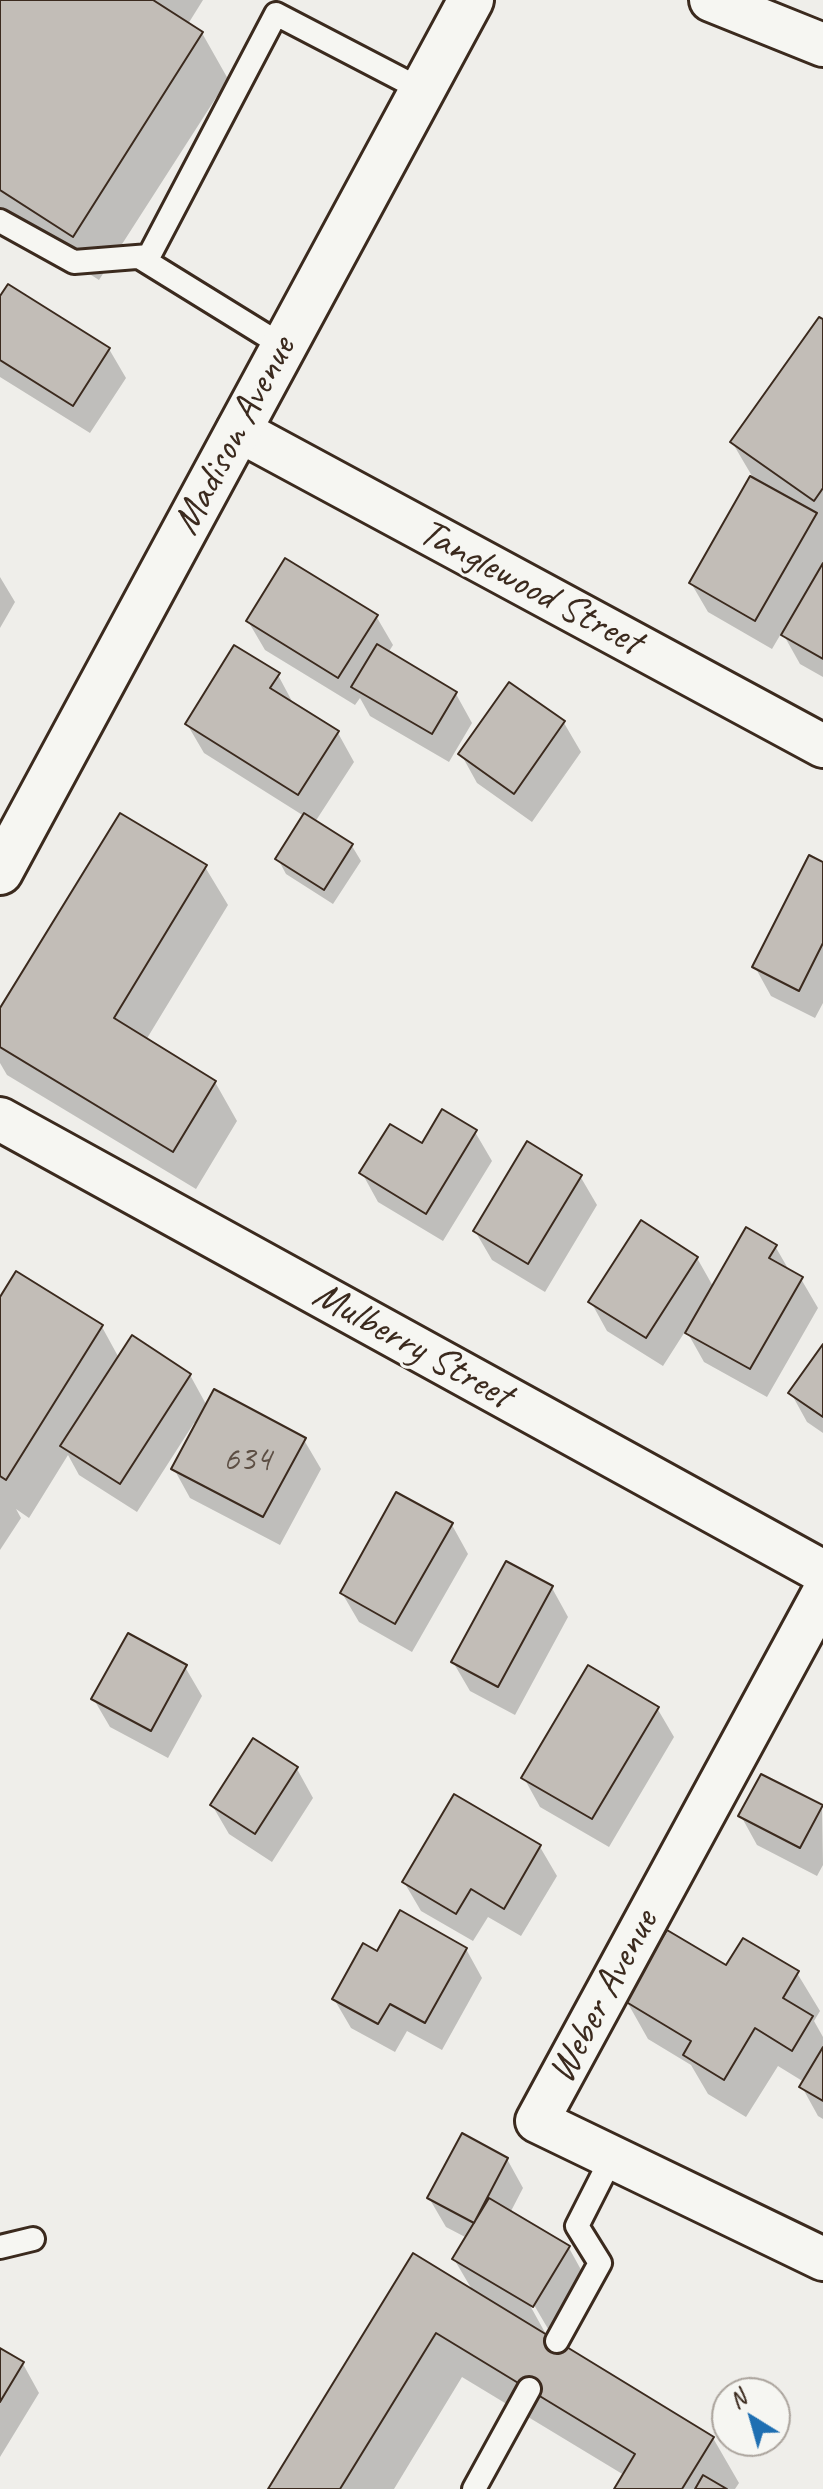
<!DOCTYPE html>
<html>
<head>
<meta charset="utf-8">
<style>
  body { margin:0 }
  #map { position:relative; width:823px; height:2489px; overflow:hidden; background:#efeeea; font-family:Caveat,sans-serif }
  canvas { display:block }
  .north { position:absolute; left:711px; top:2377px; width:80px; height:80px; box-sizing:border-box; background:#f6f6f2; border:2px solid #aba49d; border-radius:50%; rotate:323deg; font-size:22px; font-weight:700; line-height:32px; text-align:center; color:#3b2a1e }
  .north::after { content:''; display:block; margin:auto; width:28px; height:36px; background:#1f6fb2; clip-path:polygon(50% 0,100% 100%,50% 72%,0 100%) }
</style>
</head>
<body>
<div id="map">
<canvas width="823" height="2489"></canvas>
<div class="north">N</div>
</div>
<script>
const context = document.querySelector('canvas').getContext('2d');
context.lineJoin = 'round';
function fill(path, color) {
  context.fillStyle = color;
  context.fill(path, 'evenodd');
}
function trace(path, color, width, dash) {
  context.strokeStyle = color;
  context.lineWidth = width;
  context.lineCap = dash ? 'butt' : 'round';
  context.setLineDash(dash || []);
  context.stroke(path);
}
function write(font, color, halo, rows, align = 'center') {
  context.font = font + ' Caveat,sans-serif';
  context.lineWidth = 6;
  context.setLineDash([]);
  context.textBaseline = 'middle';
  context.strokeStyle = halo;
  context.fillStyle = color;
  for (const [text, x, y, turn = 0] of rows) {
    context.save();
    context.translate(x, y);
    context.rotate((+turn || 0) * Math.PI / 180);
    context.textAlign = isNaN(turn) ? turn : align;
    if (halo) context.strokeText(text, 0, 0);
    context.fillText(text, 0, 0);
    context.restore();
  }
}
fill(new Path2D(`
  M0,0H203L188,24L202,33L228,79L99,280L0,217Z
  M0,300L109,349L126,378L90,433L0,377Z
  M823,322V677L800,664L782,632L772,649L708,612L691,583L752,476L732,442Z
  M0,577L15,602L0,628Z
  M376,616L393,645L388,653L456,694L472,723L449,762L370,716L360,698L355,705L265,650L248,621Z
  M278,675L294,705L338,733L354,762L315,822L352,846L361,861L333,904L286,874L278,859L304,816L204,753L187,724Z
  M510,684L564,723L581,752L532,822L477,783L461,754Z
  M823,865V1003L815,1018L771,996L755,967Z
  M205,867L228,905L146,1040L215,1082L237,1121L196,1189L7,1075L0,1063V1012Z
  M475,1132L492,1161L443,1241L378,1202L362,1173L423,1145Z
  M580,1176L597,1205L545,1292L492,1260L475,1231Z
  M775,1246L790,1272L801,1279L818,1308L767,1397L704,1362L686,1330L663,1366L607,1331L591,1302L697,1258L714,1288Z
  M0,1301L102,1327L119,1358L190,1375L207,1406L304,1440L321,1469L280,1545L190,1498L174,1469L197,1425L194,1423L137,1512L79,1475L68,1455L29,1518L16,1509L21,1518L0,1550Z
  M823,1348V1433L807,1422L791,1393Z
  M452,1525L468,1554L412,1652L359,1622L342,1593Z
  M552,1588L568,1617L515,1715L470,1691L453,1662Z
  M185,1667L202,1696L168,1758L110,1727L93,1698Z
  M657,1708L674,1737L609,1847L540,1807L524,1778Z
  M297,1769L313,1798L272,1862L229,1834L212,1805Z
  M822,1807L823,1865L817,1876L757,1845L741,1816Z
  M540,1847L557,1876L521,1936L488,1917L473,1941L421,1911L404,1882Z
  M466,1949L482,1978L442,2050L407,2031L395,2052L351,2028L334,1999L378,1954Z
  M727,1968L797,1973L820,2011L814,2021L823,2037V2119L818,2116L802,2087L804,2082L778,2066L746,2117L708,2094L691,2065L648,2039L626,2000Z
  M507,2159L523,2188L510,2213L569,2248L585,2277L551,2334L530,2298L527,2300L548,2338L713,2438L739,2483L735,2489H616L624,2475L462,2377L394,2489H270L474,2293L454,2259L467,2238L446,2227L429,2198Z
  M0,2350L23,2364L39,2393L0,2457Z`), '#0003');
const building = new Path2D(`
  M0,0H153L203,32L73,237L0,190Z
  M8,284L110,348L73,406L0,360V296Z
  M819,317L823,319V488L814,501L730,442Z
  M750,476L817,513L755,621L689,583Z
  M285,558L378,615L338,678L246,621Z
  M823,563V659L781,635Z
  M377,644L457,692L432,734L351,687Z
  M234,645L280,673L270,688L339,731L298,795L185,724Z
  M509,682L565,721L514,794L458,754Z
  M120,813L207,865L114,1018L216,1081L173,1152L0,1047V1008Z
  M304,813L353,844L324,890L275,859Z
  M809,855L823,862V943L799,991L752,967Z
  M442,1109L477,1130L426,1214L359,1173L390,1124L422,1143Z
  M527,1141L582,1175L528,1264L473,1231Z
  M641,1220L698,1257L646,1338L588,1302Z
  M746,1227L777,1245L769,1258L803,1277L750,1369L685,1333Z
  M16,1271L103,1325L6,1480L0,1476V1297Z
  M132,1335L191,1374L120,1484L60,1446Z
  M823,1344V1417L788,1393Z
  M214,1389L306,1438L263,1517L171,1469Z
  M396,1492L453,1523L395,1624L340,1593Z
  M506,1561L553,1586L498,1687L451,1662Z
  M128,1633L187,1665L151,1731L91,1699Z
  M588,1665L659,1707L592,1819L521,1778Z
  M253,1738L298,1767L255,1834L210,1805Z
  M761,1774L823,1805L800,1848L738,1816Z
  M454,1794L541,1845L504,1909L471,1889L456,1914L402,1882Z
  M400,1910L467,1948L425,2023L390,2004L378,2024L332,1999L363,1943L377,1951Z
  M667,1930L726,1965L743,1938L799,1971L783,1998L813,2016L792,2051L755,2028L724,2080L683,2055L691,2041L623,2000Z
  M823,2047V2101L799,2087Z
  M462,2133L508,2158L474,2223L427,2198Z
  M489,2198L570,2246L533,2307L452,2259Z
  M413,2253L714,2437L682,2489H614L635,2454L436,2333L340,2489H268Z
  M0,2348L24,2362L0,2402Z
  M703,2475L727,2489H695Z`);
fill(building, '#c2bdb7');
trace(building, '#3b2a1e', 2);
const service = new Path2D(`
  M0,221L74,262L149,256L276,14L422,90
  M139,257L283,346
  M0,2247L33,2239
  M557,2341L600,2263L577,2226L612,2157
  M474,2489L529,2389`);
const minor = new Path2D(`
  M711,0L823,45
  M238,430L823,746
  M0,1119L823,1572
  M823,1594L537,2121L823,2259`);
const tertiary = new Path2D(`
  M0,872L471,0`);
trace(service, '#3b2a1e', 28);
trace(minor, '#3b2a1e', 48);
trace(tertiary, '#3b2a1e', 50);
trace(service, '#f6f6f2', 22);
trace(minor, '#f6f6f2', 42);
trace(tertiary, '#f6f6f2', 44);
write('36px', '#5d4f44', null, [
  ["634",247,1461]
]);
write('40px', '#3b2a1e', '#f6f6f2', [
  ["Madison Avenue",235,436,-62],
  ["Tanglewood Street",530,588,28],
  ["Mulberry Street",412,1346,29],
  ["Weber Avenue",604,1997,-62]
]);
</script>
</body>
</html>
